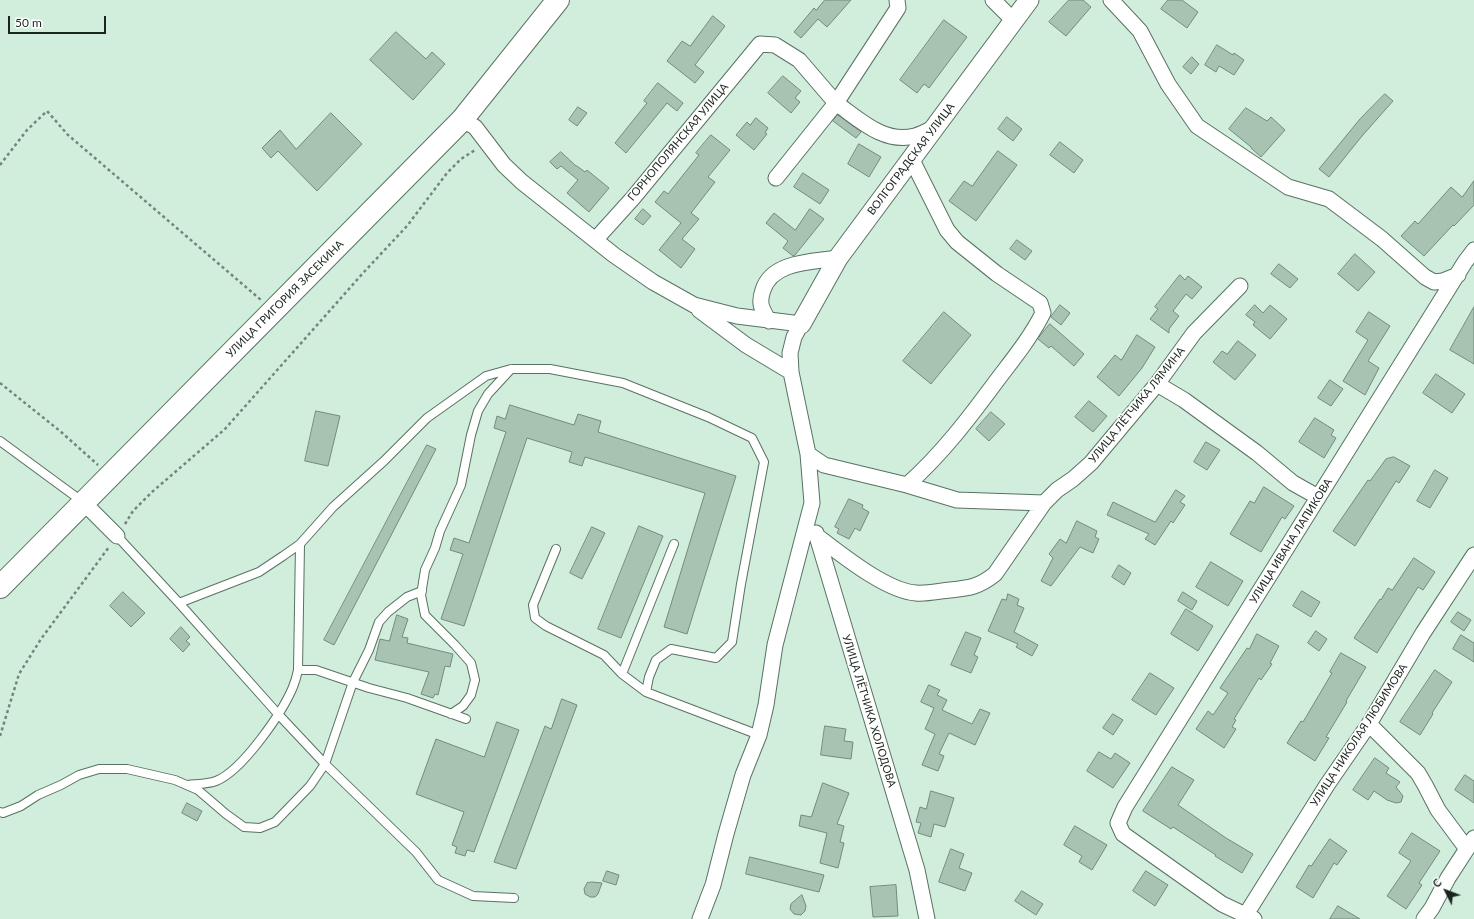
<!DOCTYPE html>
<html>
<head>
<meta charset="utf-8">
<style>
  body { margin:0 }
  #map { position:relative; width:1474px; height:919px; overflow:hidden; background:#d1eddb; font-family:Lato,sans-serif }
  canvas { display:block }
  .north { position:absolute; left:1426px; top:871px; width:40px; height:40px; -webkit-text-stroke:3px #fff; paint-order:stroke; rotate:312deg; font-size:11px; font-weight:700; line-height:16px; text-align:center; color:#1b251f }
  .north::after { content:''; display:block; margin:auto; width:14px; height:18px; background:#1b251f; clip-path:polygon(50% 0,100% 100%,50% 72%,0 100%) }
  .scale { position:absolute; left:8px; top:16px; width:98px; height:18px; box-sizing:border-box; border:2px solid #1b251f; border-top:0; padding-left:5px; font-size:12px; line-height:14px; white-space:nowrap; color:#1b251f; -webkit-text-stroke:3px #fff; paint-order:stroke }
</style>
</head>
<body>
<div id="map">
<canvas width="1474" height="919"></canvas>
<div class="north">С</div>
<div class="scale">50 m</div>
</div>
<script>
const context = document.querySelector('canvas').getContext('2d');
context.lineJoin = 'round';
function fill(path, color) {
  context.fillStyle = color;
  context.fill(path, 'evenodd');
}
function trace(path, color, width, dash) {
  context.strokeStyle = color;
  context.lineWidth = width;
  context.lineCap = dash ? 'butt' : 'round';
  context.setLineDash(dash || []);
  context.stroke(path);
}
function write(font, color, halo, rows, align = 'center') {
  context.font = font + ' Lato,sans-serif';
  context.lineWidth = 3.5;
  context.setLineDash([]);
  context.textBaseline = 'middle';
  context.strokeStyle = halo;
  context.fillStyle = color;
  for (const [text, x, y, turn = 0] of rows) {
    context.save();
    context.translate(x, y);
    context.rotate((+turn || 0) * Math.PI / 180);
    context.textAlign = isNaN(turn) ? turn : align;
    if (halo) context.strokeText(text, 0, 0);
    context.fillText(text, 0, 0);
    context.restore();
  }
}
const building = new Path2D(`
  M825,0H851L827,27L818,19L801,38L794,32L814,8L816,10Z
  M1069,0H1083L1091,7L1066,36L1049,22Z
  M1168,0H1182L1198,12L1187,28L1161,9Z
  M713,16L725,26L695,65L704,72L695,83L667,61L682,41L690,46Z
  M944,20L967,37L929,88L924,84L917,93L900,80Z
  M396,32L426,59L432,52L445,64L413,100L370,60Z
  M1217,45L1233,55L1234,53L1244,60L1234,75L1219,66L1216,72L1205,65Z
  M1192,57L1199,64L1191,74L1183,67Z
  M783,76L801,91L795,98L800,102L791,113L768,93Z
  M658,83L683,103L677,111L667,103L626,153L615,143L647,103L644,101Z
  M1385,94L1393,101L1362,136L1329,177L1319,169L1360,119Z
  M578,107L587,113L577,126L569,120Z
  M1246,108L1267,121L1271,117L1285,130L1261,157L1251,148V147L1229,129Z
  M331,113L362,144L317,191L278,151L271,158L262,148L280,130L296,149Z
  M838,115L861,132L856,138L833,121Z
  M1007,117L1022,129L1013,141L998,129Z
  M756,118L768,128L765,133L767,134L754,150L736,135L747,122L750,125Z
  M711,135L730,150L708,177L715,182L691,213L699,219L682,239L695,249L681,268L659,250L681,223L655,202L664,191L668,194L699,155L696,153Z
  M1060,142L1083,160L1074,173L1050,155Z
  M859,144L881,157L869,177L848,164Z
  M998,151L1017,165L976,221L949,201L964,181L972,186Z
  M561,152L576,166H577L585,172L587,170L609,188L589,212L567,193L578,180L561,166L557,169L550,162Z
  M803,173L829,190L820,204L794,187Z
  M1474,181V205L1454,226L1453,225L1424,256L1401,236L1415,221L1418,224L1451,187L1462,197Z
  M643,209L651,216L643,225L635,219Z
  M810,209L824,219L795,255L793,256L783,248L788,241L766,223L774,213L795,230Z
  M1017,240L1032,251L1025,260L1010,249Z
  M1355,254L1375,272L1358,291L1338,274Z
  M1279,264L1298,279L1290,288L1271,274Z
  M1180,275L1185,280L1188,276L1202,287L1192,299L1186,294L1173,311L1179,316L1169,329V333L1150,319L1158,309L1155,307Z
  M1060,305L1070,313L1061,325L1051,317Z
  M1255,305L1263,313L1270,305L1287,319L1270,339L1253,325L1255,322L1246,315Z
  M1474,307V364L1450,350Z
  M944,312L971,335L931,384L903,361Z
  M1369,312L1390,326L1368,361L1379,368L1365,395L1343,381L1368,340L1356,332Z
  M1050,324L1084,354L1074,366L1051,346L1049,348L1038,339Z
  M1137,335L1155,347L1142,368L1119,396L1097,377L1115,355L1121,360Z
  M1238,341L1256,355L1235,380L1213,362L1222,351L1227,354Z
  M1436,374L1465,394L1452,413L1423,393Z
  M1330,380L1343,389L1331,406L1318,398Z
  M1089,401L1107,416L1093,432L1075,417Z
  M510,405L574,425L578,414L601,421L598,432L736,476L687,634L664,627L705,493L585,457L582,466L569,462L572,452L527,438L464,626L441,619L463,554L450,550L454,538L469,543L506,432L494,428L497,416L505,419Z
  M316,411L340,416L328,466L305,461Z
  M991,412L1005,424L989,441L976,429Z
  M1315,418L1334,430L1331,435L1336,438L1324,458L1299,442Z
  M1206,442L1220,450L1207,470L1194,462Z
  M427,445L436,449L334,645L324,640Z
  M1394,457L1410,466L1399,483L1396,481L1355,546L1333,531L1368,480L1370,481L1386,459Z
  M1435,470L1448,478L1430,508L1417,501Z
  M1264,487L1294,506L1285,519L1282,517L1261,552L1230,534L1250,501L1254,503Z
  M1176,490L1185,496L1180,502L1185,505L1173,523L1171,521L1155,545L1145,539L1149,534L1107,515L1113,502L1155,522Z
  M849,499L863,505L862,508L869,512L860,531L855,528L849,539L837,533L839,529L835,527Z
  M1077,521L1097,531L1095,537L1099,539L1093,553L1080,547L1051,586L1041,581L1053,558L1049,554L1060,539L1066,543Z
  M639,526L663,536L621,638L598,629Z
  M592,527L605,533L582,579L570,573Z
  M1414,558L1435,572L1423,590L1418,587L1377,653L1354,638L1380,599L1381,600L1388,588L1392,590Z
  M1211,562L1243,581L1228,606L1196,587Z
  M1119,565L1131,573L1124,585L1112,577Z
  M1302,591L1320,602L1311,617L1293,606Z
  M123,592L145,613L131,627L110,606Z
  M1183,592L1197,601L1192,610L1178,601Z
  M1008,594L1019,599L1017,605L1024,608L1014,632L1038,645L1032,656L1016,647L1018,644L988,631L1002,599L1006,600Z
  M1186,609L1213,626L1198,651L1171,634Z
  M1458,612L1471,620L1464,631L1451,622Z
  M397,615L408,619L402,637L408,638L407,643L453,654L450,667L445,666L438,695L435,694L433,698L421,694L429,672L375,660L380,639L389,641Z
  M181,627L190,637L186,641L190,644L183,652L170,639Z
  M1316,631L1327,639L1319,651L1308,643Z
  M966,632L981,638L974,655L978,657L971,673L951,665Z
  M1257,634L1279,646L1270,663L1272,664L1261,680L1259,678L1234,719L1236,720L1232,727L1236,729L1224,748L1196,729L1208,711L1213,715L1228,693L1220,688L1247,648L1249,649Z
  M1461,635L1474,643V662L1453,649Z
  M1341,653L1366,667L1346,701L1347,702L1326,737L1329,738L1315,761L1287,743L1301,721L1303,722L1332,673L1330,672Z
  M1435,670L1452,682L1432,713L1433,714L1420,735L1400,722Z
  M1150,673L1174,688L1156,715L1132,700Z
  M929,685L940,690L937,695L947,700L942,710L972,724L980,709L990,713L975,745L949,733L939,754L944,756L938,771L922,765L935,734L925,729L934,708L921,702Z
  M562,699L577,705L516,869L494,862L545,726L551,729Z
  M1113,714L1123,720L1113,735L1103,728Z
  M497,722L519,730L474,852L467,850L465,856L455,853L457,847L452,845L464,812L416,794L436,739L484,757Z
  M825,726L846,729L844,741L853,742L851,759L821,755Z
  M1099,752L1111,759L1115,753L1130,763L1113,788L1087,771Z
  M1375,758L1389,768L1386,773L1400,782L1396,787L1403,796L1401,802L1396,803L1387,800L1374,791L1368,800L1353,790Z
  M1172,767L1194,780L1178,805L1226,838L1253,854L1242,873L1215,856L1216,855L1173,827L1171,829L1143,811Z
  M1465,775L1474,781V803L1455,790Z
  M823,783L849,793L837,824L844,826L840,842L844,843L838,868L820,863L827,833L799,826L801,815L811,817Z
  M931,791L954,798L945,827L934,824L931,837L918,833L921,823L916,822L920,807L926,809Z
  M187,803L202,811L197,821L182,813Z
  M1075,826L1107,845L1092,870L1079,862L1082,856L1064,845Z
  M1412,833L1440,851L1419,883L1422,885L1406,909L1387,896L1411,861L1399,853Z
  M1330,839L1347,851L1337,865L1334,863L1313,898L1296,887L1309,865L1311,866Z
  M951,849L964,854L959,868L972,873L965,891L939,882Z
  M750,857L824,875L819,892L746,874Z
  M607,871L619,875L616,885L603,881Z
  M1146,871L1168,885L1155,906L1133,891Z
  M592,882L602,883L598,894L595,897H590L585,894L584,889L587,883Z
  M896,885L898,916L873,917L870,887Z
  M1022,891L1043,904L1036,915L1015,901Z
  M802,895L806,906L805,911L801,915L794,914L790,909L791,904Z
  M1338,906L1360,919H1330Z`);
fill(building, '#a8c3b2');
trace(building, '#728c7c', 1);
const service = new Path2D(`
  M0,441L83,502
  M117,536L179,603L278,714L325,764L416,852L438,880L473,896L514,898
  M556,549L533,605L535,618L546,626L604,655L622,674L646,692
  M179,603L259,572L283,556L300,544L333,507L384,461L427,418L486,376L511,369H550L623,383L708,417L752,438L764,462L741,584L732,642L716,658L671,649L656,660L649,677L646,692L759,735
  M298,670H316L369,688L407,698L466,719
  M622,674L674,544
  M451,714L463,706L471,695L475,680L471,663L455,645L425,615L421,595L425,570L435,548L440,531L461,485L471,435L478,411L488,394L511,369
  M188,785C197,784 208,784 216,781C242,771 282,713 293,687C295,682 297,675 298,670L300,544
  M0,812L3,813L21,806L38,795L61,785L79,775L99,769H127L175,780L198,790L226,814L244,827L260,828L275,822L310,786L325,764L353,682L369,650L379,622L388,612L407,597L422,591`);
const minor = new Path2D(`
  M897,0L898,8L836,103C860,120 884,144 915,136C922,134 929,130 935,127
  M993,0L1013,20
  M1111,0L1140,31L1168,84L1197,126L1288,187L1329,199L1382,239L1425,277L1434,282L1443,281L1458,275
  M462,120L475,127L504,165L522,182L614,255L653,282L694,305L737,316L801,324L794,337L790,353L791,372L808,454L812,503L775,645L766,705L759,735L743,775L726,834L713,885L700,919
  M596,239L633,198L760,44L775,45L799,60L836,103L776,178
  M699,310L746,345L791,372
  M769,321C762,309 758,304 763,290C772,261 813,262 838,258
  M1157,384L1184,400L1257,453L1293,483L1318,497
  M808,454L824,465L907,485L957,500L1044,503
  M907,485C942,454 970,417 998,379C1014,358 1031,337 1043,313L1040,303L997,274L957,242L947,230L912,160
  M84,503L117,536
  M816,533L917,870L927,919
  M817,536C841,554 886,591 916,593C927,594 939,591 950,590C969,588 979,587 995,574L1044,503L1057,490L1073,479L1091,463L1157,384L1194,333L1240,286
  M1369,724L1418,773L1425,785L1438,810L1467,849
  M1245,916L1327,785L1369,724L1423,633L1474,555
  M1254,919L1222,904L1123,834L1118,823L1125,807L1465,262L1474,250
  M1424,919L1432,908L1448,878L1474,838`);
const tertiary = new Path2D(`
  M801,324L838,258L1029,0`);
const secondary = new Path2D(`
  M0,587L462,120L558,0`);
trace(service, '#597263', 10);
trace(minor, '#597263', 17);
trace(tertiary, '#597263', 21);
trace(secondary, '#597263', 24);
trace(new Path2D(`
  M0,165L27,130L47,111L68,135L261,300
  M0,383L60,431L98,465
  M125,524L133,511L152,492L225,429L364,272L407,226L447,173L461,159L475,150
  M0,736L19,674L41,639L109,547`), '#73867a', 2.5, [3, 3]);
trace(service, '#fff', 8);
trace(minor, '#fff', 15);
trace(tertiary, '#fff', 19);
trace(secondary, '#fff', 22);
write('11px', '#1b251f', '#fff', [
  ["ГОРНОПОЛЯНСКАЯ УЛИЦА",678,142,-50],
  ["ВОЛГОГРАДСКАЯ УЛИЦА",911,159,-53],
  ["УЛИЦА ГРИГОРИЯ ЗАСЕКИНА",285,299,-45],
  ["УЛИЦА ЛЁТЧИКА ЛЯМИНА",1137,405,-51],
  ["УЛИЦА ИВАНА ЛАПИКОВА",1291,541,-58],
  ["УЛИЦА ЛЁТЧИКА ХОЛОДОВА",869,711,73],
  ["УЛИЦА НИКОЛАЯ ЛЮБИМОВА",1359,735,-57]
]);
</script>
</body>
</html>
